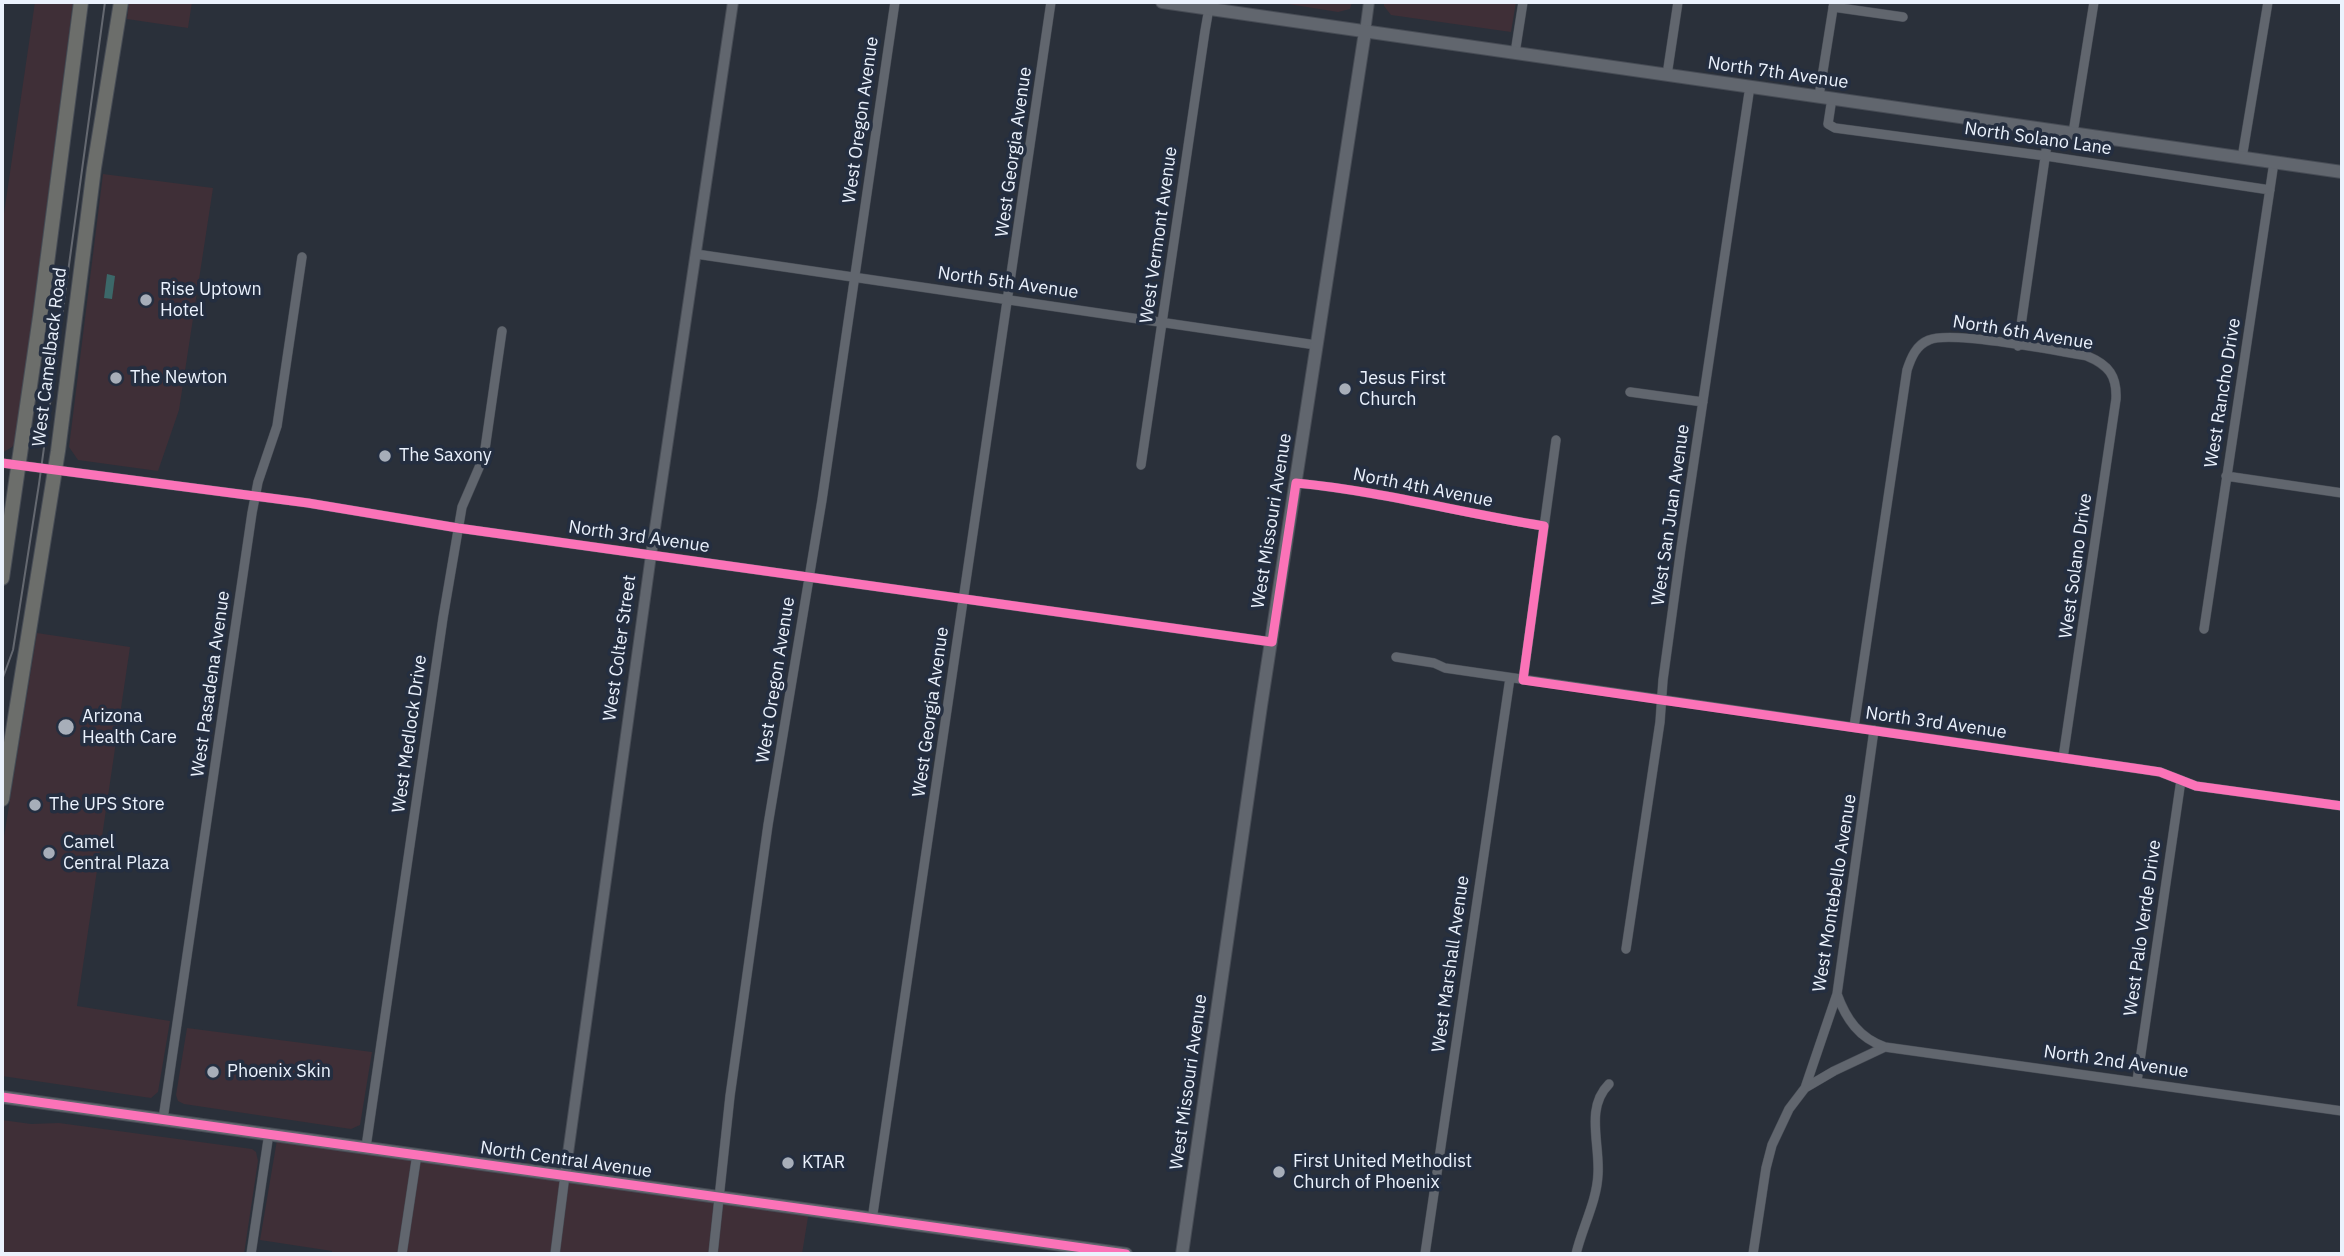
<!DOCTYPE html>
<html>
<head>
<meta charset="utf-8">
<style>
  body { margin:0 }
  #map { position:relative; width:2344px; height:1256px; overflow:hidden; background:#2a303a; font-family:"IBM Plex Sans",sans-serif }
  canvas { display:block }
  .frame { position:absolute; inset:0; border:4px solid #ebf2fd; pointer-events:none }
</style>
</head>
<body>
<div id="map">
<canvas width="2344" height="1256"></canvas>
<div class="frame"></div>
</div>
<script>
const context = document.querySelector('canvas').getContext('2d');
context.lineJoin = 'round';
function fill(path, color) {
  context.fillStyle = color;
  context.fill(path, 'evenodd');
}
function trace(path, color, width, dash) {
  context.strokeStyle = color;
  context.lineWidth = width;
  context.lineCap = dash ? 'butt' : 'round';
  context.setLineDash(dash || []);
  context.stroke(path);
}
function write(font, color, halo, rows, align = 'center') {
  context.font = font + ' "IBM Plex Sans",sans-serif';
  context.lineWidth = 7;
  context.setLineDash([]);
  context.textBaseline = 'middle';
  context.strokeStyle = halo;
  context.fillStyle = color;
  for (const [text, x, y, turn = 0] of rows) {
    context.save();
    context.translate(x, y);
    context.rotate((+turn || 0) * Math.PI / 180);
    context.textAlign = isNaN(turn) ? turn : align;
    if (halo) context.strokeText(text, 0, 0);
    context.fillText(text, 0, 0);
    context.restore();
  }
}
fill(new Path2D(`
  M35,2H73L16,442L12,447L2,453V227Z
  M129,2H192L188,28L127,19Z
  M1276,2H1352L1350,9L1338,12Z
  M1384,2H1516L1511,32L1391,15L1384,6Z
  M103,174L213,188L179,410L158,471L78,460L69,447Z
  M37,633L130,647L77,1006L170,1021L158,1092L151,1098L2,1076V849Z
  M187,1028L372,1052L360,1125L351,1129L184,1104L178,1101L176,1095Z
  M2,1120L31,1124L59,1123L252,1149L256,1152L258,1161L244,1254H2Z
  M278,1134L809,1211L802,1254H332V1251L260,1240Z`), '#3f2f37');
fill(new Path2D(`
  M107,274L115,276L112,299L104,298Z`), '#3c6869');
const minor = new Path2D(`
  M1833,7L1903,17
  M1515,53L1523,2
  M1667,75L1678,2
  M1819,96L1834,2
  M1832,98L1828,124L1835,128L2046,156L2270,190
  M2073,133L2094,2
  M2242,158L2268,2
  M696,254L1316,345
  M2018,346L2049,130
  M1630,392L1703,402
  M2,463L308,503L458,528L1272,642
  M1141,465L1205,31L1209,8L1213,2
  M2226,476L2342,493
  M1296,483C1380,491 1461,513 1544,526
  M2204,629L2274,162
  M1396,657L1434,663L1445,668L2140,769L2160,772L2196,786L2342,806
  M1523,680L1556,440
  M1854,727L1907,370C1911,358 1916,345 1929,340C1951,330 2058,351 2087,356C2109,365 2117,376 2116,399L2063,758
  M1626,949L1660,722L1663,680L1681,548L1750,86
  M1837,994C1846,1019 1859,1038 1885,1047
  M2137,1081L2181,780
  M1805,1088L1834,1071L1885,1047L2342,1111
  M163,1119L252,513L258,482L277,426L302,257
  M366,1147L443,618L462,507L484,456L502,331
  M872,1220L1051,2
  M251,1254L269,1133
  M402,1254L417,1154
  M555,1254L565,1175
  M713,1254L730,1096L768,825L822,500L895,2
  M1425,1254L1510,678
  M1576,1254C1582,1228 1597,1201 1598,1174C1600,1143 1585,1108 1609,1084
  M1753,1254L1766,1168L1772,1145L1789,1109L1805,1088L1837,994L1874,730`);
const tertiary = new Path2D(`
  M1365,32L1369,2
  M565,1175L651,555L733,2`);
const secondary = new Path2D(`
  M1162,2L2342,172
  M2,1097L1126,1254
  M1182,1254L1261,706L1365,32`);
const primary = new Path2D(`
  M2,578L40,317L81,2
  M2,799L58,451L94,168L121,2`);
trace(minor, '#474c55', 10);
trace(tertiary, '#474c55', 12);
trace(secondary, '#474c55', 14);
trace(primary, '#474c55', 16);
trace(minor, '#61666e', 9);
trace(tertiary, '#61666e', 10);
trace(secondary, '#61666e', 12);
trace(primary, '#6c6e6b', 14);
trace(new Path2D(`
  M2,680L13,650L39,484L105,2`), '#646870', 2);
trace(new Path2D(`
  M2,463L308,503L458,528L1272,642L1296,483C1380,491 1461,513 1544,526L1523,680L2140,769L2160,772L2196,786L2342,806
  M2,1097L1126,1254`), '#fb73b8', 9);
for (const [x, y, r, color] of [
  [146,300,7,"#a7aeb9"],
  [116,378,7,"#a7aeb9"],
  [1345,389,7,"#a7aeb9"],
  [385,456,7,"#a7aeb9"],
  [66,727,9,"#a7aeb9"],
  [35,805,7,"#a7aeb9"],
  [49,853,7,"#a7aeb9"],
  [213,1072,7,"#a7aeb9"],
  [788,1163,7,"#a7aeb9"],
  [1279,1172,7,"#a7aeb9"]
]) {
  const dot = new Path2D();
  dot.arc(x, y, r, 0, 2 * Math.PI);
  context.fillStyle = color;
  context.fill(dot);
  trace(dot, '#242e40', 2.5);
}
write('18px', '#ebf2fd', '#242e40', [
  ["North 7th Avenue",1778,73,8],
  ["West Oregon Avenue",861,120,-82],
  ["North Solano Lane",2038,139,8],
  ["West Georgia Avenue",1014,152,-82],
  ["West Vermont Avenue",1159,235,-82],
  ["North 5th Avenue",1008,283,8],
  ["North 6th Avenue",2023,333,9],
  ["West Camelback Road",50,357,-83],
  ["West Rancho Drive",2223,393,-81],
  ["North 4th Avenue",1423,488,11],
  ["West San Juan Avenue",1671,515,-82],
  ["West Missouri Avenue",1272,521,-81],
  ["North 3rd Avenue",639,537,8],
  ["West Solano Drive",2076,566,-82],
  ["West Colter Street",620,648,-82],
  ["West Oregon Avenue",776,680,-81],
  ["West Pasadena Avenue",211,684,-82],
  ["West Georgia Avenue",931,712,-82],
  ["North 3rd Avenue",1936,723,8],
  ["West Medlock Drive",410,734,-82],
  ["West Montebello Avenue",1835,893,-81],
  ["West Palo Verde Drive",2143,928,-82],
  ["West Marshall Avenue",1451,964,-82],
  ["North 2nd Avenue",2116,1062,8],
  ["West Missouri Avenue",1189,1082,-82],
  ["North Central Avenue",566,1160,8]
]);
write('18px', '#ebf2fd', '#242e40', [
  ["Rise Uptown",160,290],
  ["Hotel",160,311],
  ["The Newton",130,378],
  ["Jesus First",1359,379],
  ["Church",1359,400],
  ["The Saxony",399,456],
  ["Arizona",82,717],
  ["Health Care",82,738],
  ["The UPS Store",49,805],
  ["Camel",63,843],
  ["Central Plaza",63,864],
  ["Phoenix Skin",227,1072],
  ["First United Methodist",1293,1162],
  ["Church of Phoenix",1293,1183],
  ["KTAR",802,1163]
], 'left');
</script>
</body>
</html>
